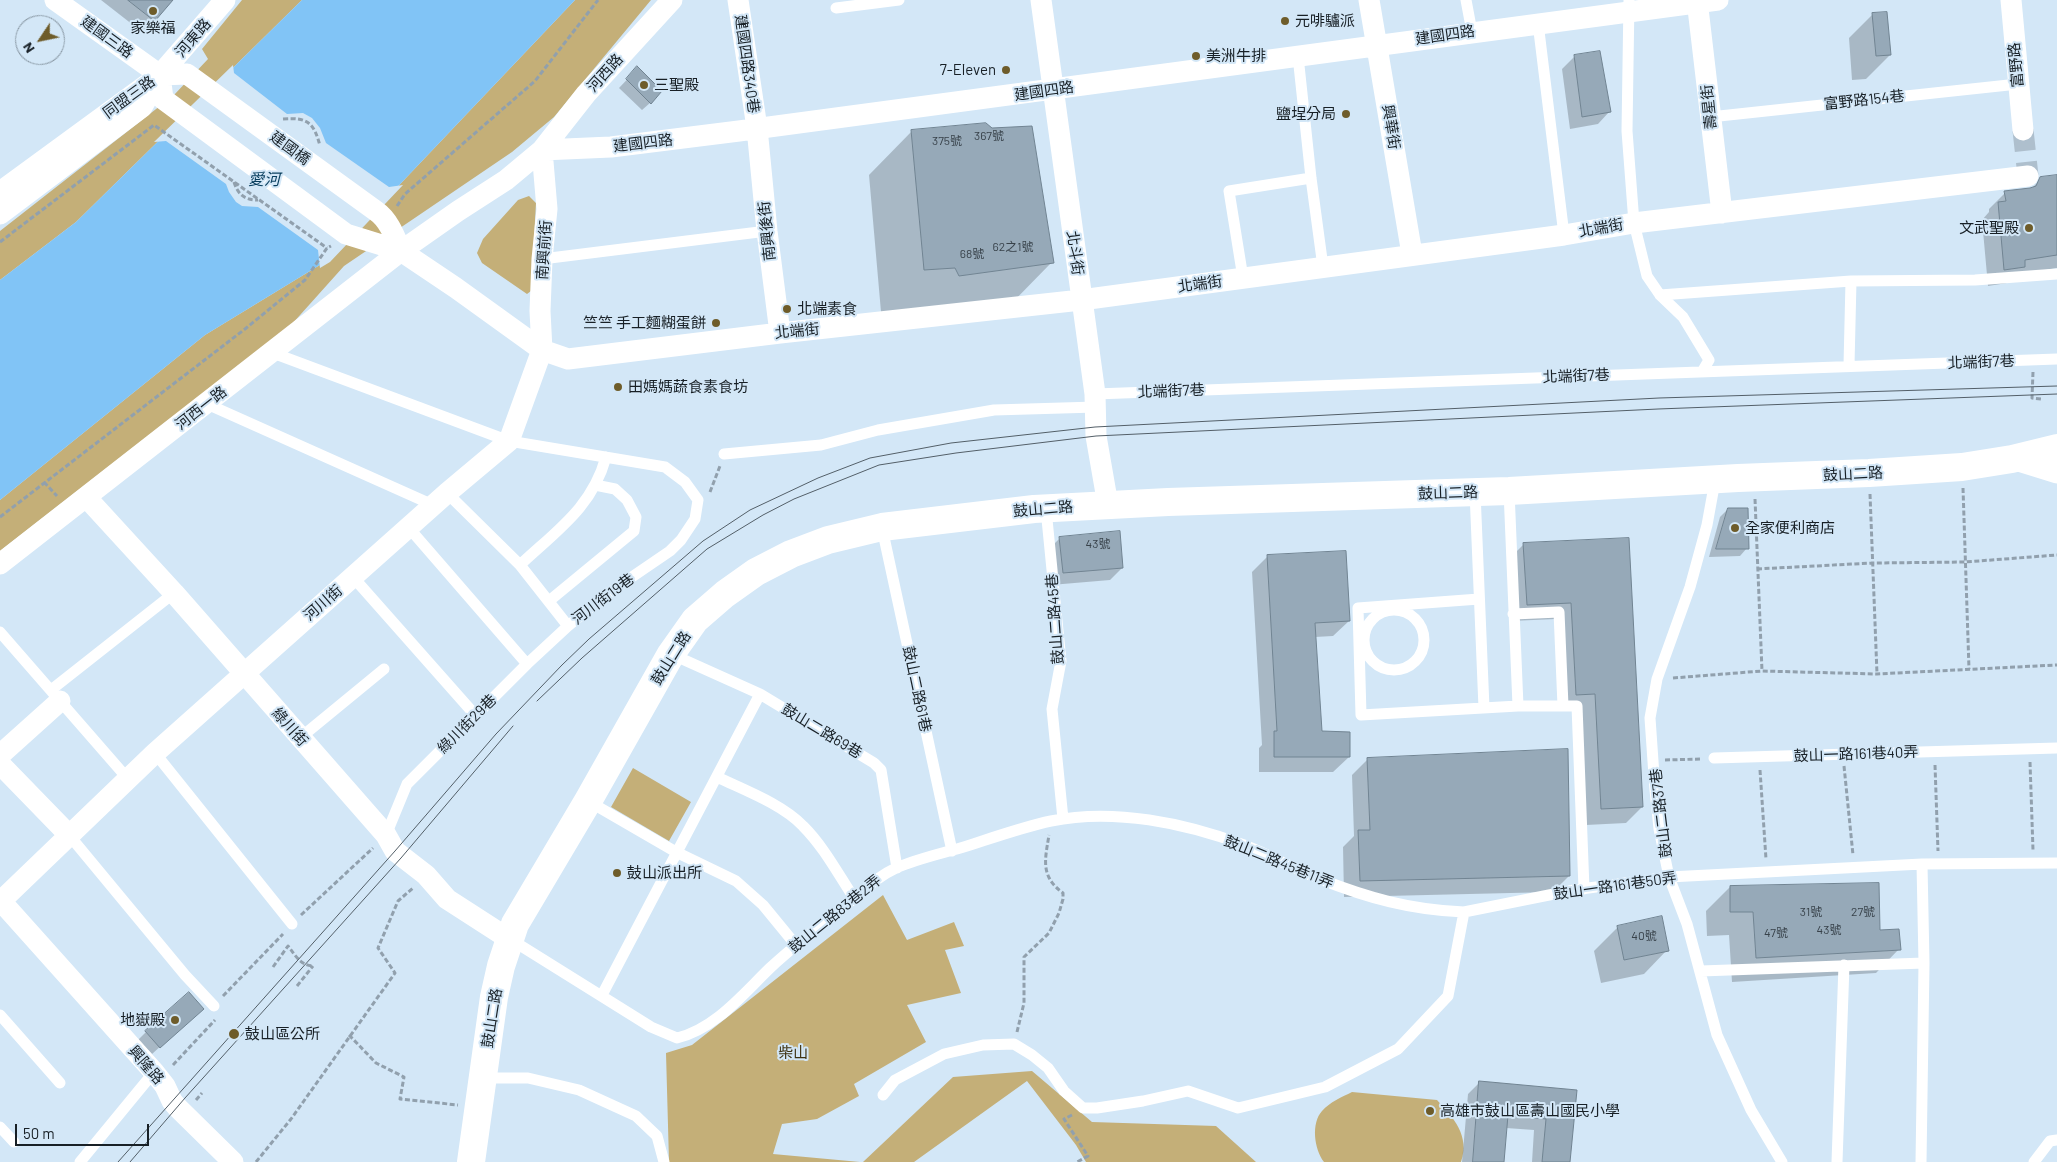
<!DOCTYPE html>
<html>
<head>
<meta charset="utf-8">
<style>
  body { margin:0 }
  #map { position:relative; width:2057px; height:1162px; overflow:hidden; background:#d3e7f7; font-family:Barlow,sans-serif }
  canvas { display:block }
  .north { position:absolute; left:15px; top:15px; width:50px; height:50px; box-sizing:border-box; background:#d3e7f7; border:1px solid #8897a3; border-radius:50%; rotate:236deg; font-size:14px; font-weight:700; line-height:20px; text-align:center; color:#182026 }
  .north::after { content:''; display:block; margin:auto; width:18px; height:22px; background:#6e5c2a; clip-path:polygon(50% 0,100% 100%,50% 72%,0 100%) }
  .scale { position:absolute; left:15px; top:1124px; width:134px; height:22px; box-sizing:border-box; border:2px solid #182026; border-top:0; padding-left:6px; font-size:15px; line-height:18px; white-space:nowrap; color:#182026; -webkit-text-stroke:4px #d3e7f7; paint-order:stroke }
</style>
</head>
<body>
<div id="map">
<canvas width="2057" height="1162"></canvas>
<div class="north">N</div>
<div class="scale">50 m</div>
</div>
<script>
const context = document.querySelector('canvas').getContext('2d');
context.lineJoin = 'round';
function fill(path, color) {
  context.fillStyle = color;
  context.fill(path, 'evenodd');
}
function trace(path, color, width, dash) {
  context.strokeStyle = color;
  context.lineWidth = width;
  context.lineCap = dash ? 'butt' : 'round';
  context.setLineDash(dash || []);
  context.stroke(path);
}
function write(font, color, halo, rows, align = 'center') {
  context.font = font + ' Barlow,"Noto Sans TC",sans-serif';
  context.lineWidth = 4;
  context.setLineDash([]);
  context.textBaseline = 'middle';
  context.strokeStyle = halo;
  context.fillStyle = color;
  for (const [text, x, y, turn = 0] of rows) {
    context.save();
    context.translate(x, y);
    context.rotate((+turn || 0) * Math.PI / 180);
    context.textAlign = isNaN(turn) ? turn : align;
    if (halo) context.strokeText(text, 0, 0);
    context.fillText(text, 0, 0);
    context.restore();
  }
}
fill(new Path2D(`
  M242,0H302L76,222L0,280V231L174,95L208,59L202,49Z
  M575,0H651L554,117L512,152L344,266L292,324L0,551V500L205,335L328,260Z
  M529,196L536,203L531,291L527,294L482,263L477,253L483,239L518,200Z
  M633,768L691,802L669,841L611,807Z
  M883,895L907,940L954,922L964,946L945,950L961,993L907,1005L926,1042L854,1084L859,1096L817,1119L782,1124L773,1154L860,1162H669L666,1053L692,1045Z
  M1032,1071L1092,1122L1216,1126L1256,1162H1086L1076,1145L1027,1081L914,1162H863L953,1077Z
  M1352,1092L1437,1100C1454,1118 1470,1136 1461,1162H1324C1314,1149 1311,1123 1322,1111C1330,1102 1342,1097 1352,1092Z`), '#c4af78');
fill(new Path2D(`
  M302,0H575L328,260L205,335L0,500V280L76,222Z`), '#81c4f6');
fill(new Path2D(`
  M233,65L234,73L287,114L303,113L312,118L320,128L326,143L389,187L403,185L330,262L320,268L318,250L258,207L242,206L236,202L229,192L226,184L166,141L154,142Z`), '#d3e7f7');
fill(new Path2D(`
  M101,0H171L142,32Z
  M1873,14L1890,55L1866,79L1852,80L1849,38Z
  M1574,57L1610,111L1598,124L1570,129L1562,69Z
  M638,68L650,103L642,110L619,88Z
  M912,131L1052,262L1009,306L881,312L869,175Z
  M2057,177V268L2015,275L2007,283L1988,286L1982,220L1989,212V209L2005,193L2030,190L2041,179Z
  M1728,509L1747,548L1740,556L1709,557L1720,517Z
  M1060,538L1122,568L1110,580L1051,585L1048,550Z
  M1628,539L1642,807L1626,823L1586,825L1580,710L1560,711L1556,619L1511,621L1507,561L1524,544Z
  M1268,556L1349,621L1333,636L1315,637L1320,733L1349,757L1333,772H1259V748L1262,745L1252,572Z
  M1368,759L1569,876L1553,892L1344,897L1343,847L1354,836L1352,775Z
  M1730,887L1878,931L1899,949L1876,973L1732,982L1729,935L1707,936L1706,911Z
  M1618,927L1667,950L1644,974L1601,983L1594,951Z
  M194,1016L152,1054L138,1040L146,1032Z
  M1480,1082L1575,1091L1569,1162H1532L1534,1130L1506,1128L1503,1162H1462L1468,1094Z`), '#0003');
const building = new Path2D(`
  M128,0H173L155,21Z
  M1887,12L1891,55L1876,56L1872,13Z
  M1600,51L1611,112L1582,117L1574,55Z
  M637,66L662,91L651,104L626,79Z
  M986,123L992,128L1032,126L1054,263L959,276L955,268L924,270L911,130Z
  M2057,175V255L2025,260V267L2004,270L1998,202L2006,201L2004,191L2030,188L2036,186L2040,177Z
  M1728,508H1748L1749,549H1716Z
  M1120,531L1123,568L1063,573L1059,537Z
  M1629,538L1643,807L1601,809L1595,694L1576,695L1571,603L1527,605L1523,543Z
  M1346,551L1350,621L1315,623L1322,731L1350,732V757H1274V731H1277L1267,555Z
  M1568,749L1570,876L1360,881L1358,830H1370L1367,758Z
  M1879,883L1880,930L1899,929L1901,950L1756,958L1753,912H1730V886Z
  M1662,916L1669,951L1624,960L1617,926Z
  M189,992L204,1009L160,1048L145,1031Z
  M1479,1081L1577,1090L1570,1162H1542L1546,1119L1508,1115L1504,1162H1473Z`);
fill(building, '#96a9b8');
trace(building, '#718492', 1);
trace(new Path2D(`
  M2023,130L2028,176`), '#aebfcd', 21, [21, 11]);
trace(new Path2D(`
  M283,119C308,117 314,123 320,146
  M234,182C238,195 245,200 258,200
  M397,206L405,194L535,81L598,0
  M0,242L154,125L327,248
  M2033,372L2032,398L2041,399
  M44,482L57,496
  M1963,488L1969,669
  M710,492L720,466
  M1870,494L1877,674
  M1755,499L1762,671
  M0,517L245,329L305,280L327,248L331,246
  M1757,569L1873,563L1965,562L2057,555
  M1673,678L1762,671L1877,674L2057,665
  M1665,760L1701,759
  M2030,762L2033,850
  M1935,765L1938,851
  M1844,766L1853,855
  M1760,770L1766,859
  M301,915L373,848
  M273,967L288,946C296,956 300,965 313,966
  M297,986L313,966
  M223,996L283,934
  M1017,1032L1024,1003V957L1049,933L1059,913L1063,899V893C1040,876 1045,860 1049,835
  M349,1035L376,1063L404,1077L400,1099L458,1105
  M173,1065L215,1020
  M196,1100L202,1093
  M1072,1115L1064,1119L1088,1156L1077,1162
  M256,1162L291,1119L395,973L378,948L398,901L413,888`), '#91a0ad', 3, [5, 2.5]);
trace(new Path2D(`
  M1466,0L1472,32
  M1629,0L1627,131L1634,223L1647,276L1660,295L1683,317L1709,360L1702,372
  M836,8L899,0
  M1538,23L1564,235
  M1298,56L1311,178L1323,267
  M1710,117L2018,84
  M542,259L767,231
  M1243,278L1229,191L1311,178
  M1660,295L1851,281L1975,280L2057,274
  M273,353L509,441L665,467L685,482L698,500L695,519L681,540L670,551L607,594L568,626L520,565L447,493
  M1849,365L1851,281
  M1095,394L2057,359
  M207,404L433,505
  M724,454L821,445L878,430L994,410L1096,407
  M1715,481L1707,525L1690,587L1657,679L1650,718L1655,790L1659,829L1669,877L1687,924L1717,1035L1751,1110L1782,1162
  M1509,491L1518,706
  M1475,492L1484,708
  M1046,509L1061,661L1052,709L1063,819
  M409,528L527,664
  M882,528L952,851
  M520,565C556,531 592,508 606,457
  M353,577L476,716
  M1479,599L1358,608L1361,715L1518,706H1577L1584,889
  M549,601L634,531L636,517L627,500L615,489L595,485
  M1364 640a30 30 0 1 1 60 0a30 30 0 1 1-60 0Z
  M1513,614L1559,612L1563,706
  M0,632L128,779
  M671,654L760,694L874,763L881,770L897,868
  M51,690L174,593
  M300,738L384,669
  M155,753L292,924
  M1714,758L2057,748
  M717,777C744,790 782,804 803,826C824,847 838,874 854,898
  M588,801L676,852L736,881L763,905L795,944
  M69,835L185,975L214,1006
  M386,835L407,784L527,664L568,626
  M510,939L651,1027L677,1038C715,1029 743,994 770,968C796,944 823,923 851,901C867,888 877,877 896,868C919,858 944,853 967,846C995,837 1023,827 1051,821C1114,808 1185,823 1244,845C1270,855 1294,869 1320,879C1368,898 1411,910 1464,912L1574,890L1669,877L1922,864L2057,863
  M1701,971L1924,963
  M602,995L760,694
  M0,1015L60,1083
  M482,1078H528L579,1090L636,1116L657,1136L664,1162
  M883,1095L895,1080L944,1054L983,1045L1014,1044L1032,1055L1048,1068L1064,1091L1083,1108H1097L1143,1101L1188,1091L1238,1108L1325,1087L1398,1049L1448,996L1464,912
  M0,1127L14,1142
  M80,1162L154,1072
  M1837,1162L1844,965
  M1921,1162L1924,963L1922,864
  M2034,1162L2050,1141L2057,1140`), '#fff', 11);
trace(new Path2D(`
  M55,0L160,75L187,74L376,211C389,220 395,237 401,251
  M738,0L757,128L767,231L780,333
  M1041,0L1095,394L1096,436L1108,505
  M1369,0L1412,254
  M1697,0L1722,213
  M2011,0L2023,130
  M160,75L163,99L346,234L401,251L456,288L542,350L568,359L780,333L1081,300L1564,235L1634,223L2028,176
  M542,150L611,147L739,131L1718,0
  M0,192L160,75L225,0
  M0,214L142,107L155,84
  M2012,459L2057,473
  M86,497L174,593L386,835L395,851L426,875L447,899L509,939
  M0,564L401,251L458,211L506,180L542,150L586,94L672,0
  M0,755L60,701
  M0,764L69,835
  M0,900L154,1072L165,1086L172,1101L177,1107L233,1162
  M1,901L155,753L447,493L509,441L542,350L540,311L542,259L547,209L542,150`), '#fff', 21);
trace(new Path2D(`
  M471,1162L494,997L501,966L515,924L588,801L671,654L695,620L725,594L756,572L791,554L828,540L882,527L1034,509L1168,502L1509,491L1738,478L1869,473L1962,467L2012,459L2057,448`), '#fff', 28);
trace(new Path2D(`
  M537,701L582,658L707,549L763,515L794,499L879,465L956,453L1096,436L1658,409L2057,394
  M118,1162L395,851L496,734L562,665L589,639L703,541L750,510L818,478L870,458L951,443L1095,427L1659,398L2057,386
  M130,1162L185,1098L401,858L513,726`), '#535f68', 1);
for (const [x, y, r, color] of [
  [153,11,5,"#6e5c2a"],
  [1285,21,5,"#6e5c2a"],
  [1196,56,5,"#6e5c2a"],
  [1006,70,5,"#6e5c2a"],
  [644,85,5,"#6e5c2a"],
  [1346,114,5,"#6e5c2a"],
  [2029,228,5,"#6e5c2a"],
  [787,309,5,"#6e5c2a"],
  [716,323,5,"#6e5c2a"],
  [618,387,5,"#6e5c2a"],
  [1735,528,5,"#6e5c2a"],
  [617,873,5,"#6e5c2a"],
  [175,1020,5,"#6e5c2a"],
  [234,1034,6,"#6e5c2a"],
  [1430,1111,5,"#6e5c2a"]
]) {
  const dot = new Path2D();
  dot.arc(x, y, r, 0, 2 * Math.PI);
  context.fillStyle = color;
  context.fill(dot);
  trace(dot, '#d3e7f7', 2);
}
write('12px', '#38424a', null, [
  ["367號",989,136],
  ["375號",947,141],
  ["62之1號",1013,247],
  ["68號",972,254],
  ["43號",1098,544],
  ["31號",1811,912],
  ["27號",1863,912],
  ["43號",1829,930],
  ["47號",1776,933],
  ["40號",1644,936]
]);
write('15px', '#182026', '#d3e7f7', [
  ["元啡驢派",1295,21],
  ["家樂福",153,28,"center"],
  ["美洲牛排",1206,56],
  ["7-Eleven",996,70,"right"],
  ["三聖殿",654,85],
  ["鹽埕分局",1336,114,"right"],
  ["文武聖殿",2019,228,"right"],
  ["北端素食",797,309],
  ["竺竺 手工麵糊蛋餅",706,323,"right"],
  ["田媽媽蔬食素食坊",628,387],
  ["全家便利商店",1745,528],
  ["鼓山派出所",627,873],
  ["地嶽殿",165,1020,"right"],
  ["鼓山區公所",245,1034],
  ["高雄市鼓山區壽山國民小學",1440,1111]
], 'left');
write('15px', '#182026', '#d3e7f7', [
  ["建國四路",1445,35,-8],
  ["建國三路",107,37,36],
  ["河東路",193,38,-49],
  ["建國四路340巷",747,64,82],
  ["富野路",2016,65,-95],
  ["河西路",605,73,-48],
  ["建國四路",1044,91,-8],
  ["同盟三路",129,97,-36],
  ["富野路154巷",1864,100,-6],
  ["壽星街",1709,107,-96],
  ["興華街",1391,127,81],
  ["建國四路",643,143,-7],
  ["建國橋",290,148,36],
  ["北端街",1601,228,-10],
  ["南興後街",767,231,-96],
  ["南興前街",544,250,-86],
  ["北斗街",1075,253,82],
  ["北端街",1200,284,-8],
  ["北端街",797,331,-6],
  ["北端街7巷",1981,362,-2],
  ["北端街7巷",1576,376,-2],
  ["北端街7巷",1171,391,-2],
  ["河西一路",201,408,-38],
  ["鼓山二路",1853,474,-3],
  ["鼓山二路",1448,493,-2],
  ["鼓山二路",1043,509,-5],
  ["河川街19巷",603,599,-37],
  ["河川街",323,603,-41],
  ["鼓山二路45巷",1055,619,-94],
  ["鼓山二路",671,658,-58],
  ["鼓山二路61巷",917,689,78],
  ["綠川街29巷",467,724,-45],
  ["綠川街",290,727,48],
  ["鼓山二路69巷",822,731,31],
  ["鼓山一路161巷40弄",1856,754,-2],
  ["鼓山二路37巷",1661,813,-97],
  ["鼓山二路45巷11弄",1279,862,22],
  ["鼓山一路161巷50弄",1615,886,-8],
  ["鼓山二路83巷2弄",835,914,-39],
  ["鼓山二路",492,1018,-81],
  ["興隆路",146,1065,49]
]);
write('15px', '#3e3211', '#d3e7f7', [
  ["柴山",793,1053]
]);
write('italic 16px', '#073d5d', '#d3e7f7', [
  ["愛河",264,180]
]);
</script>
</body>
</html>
